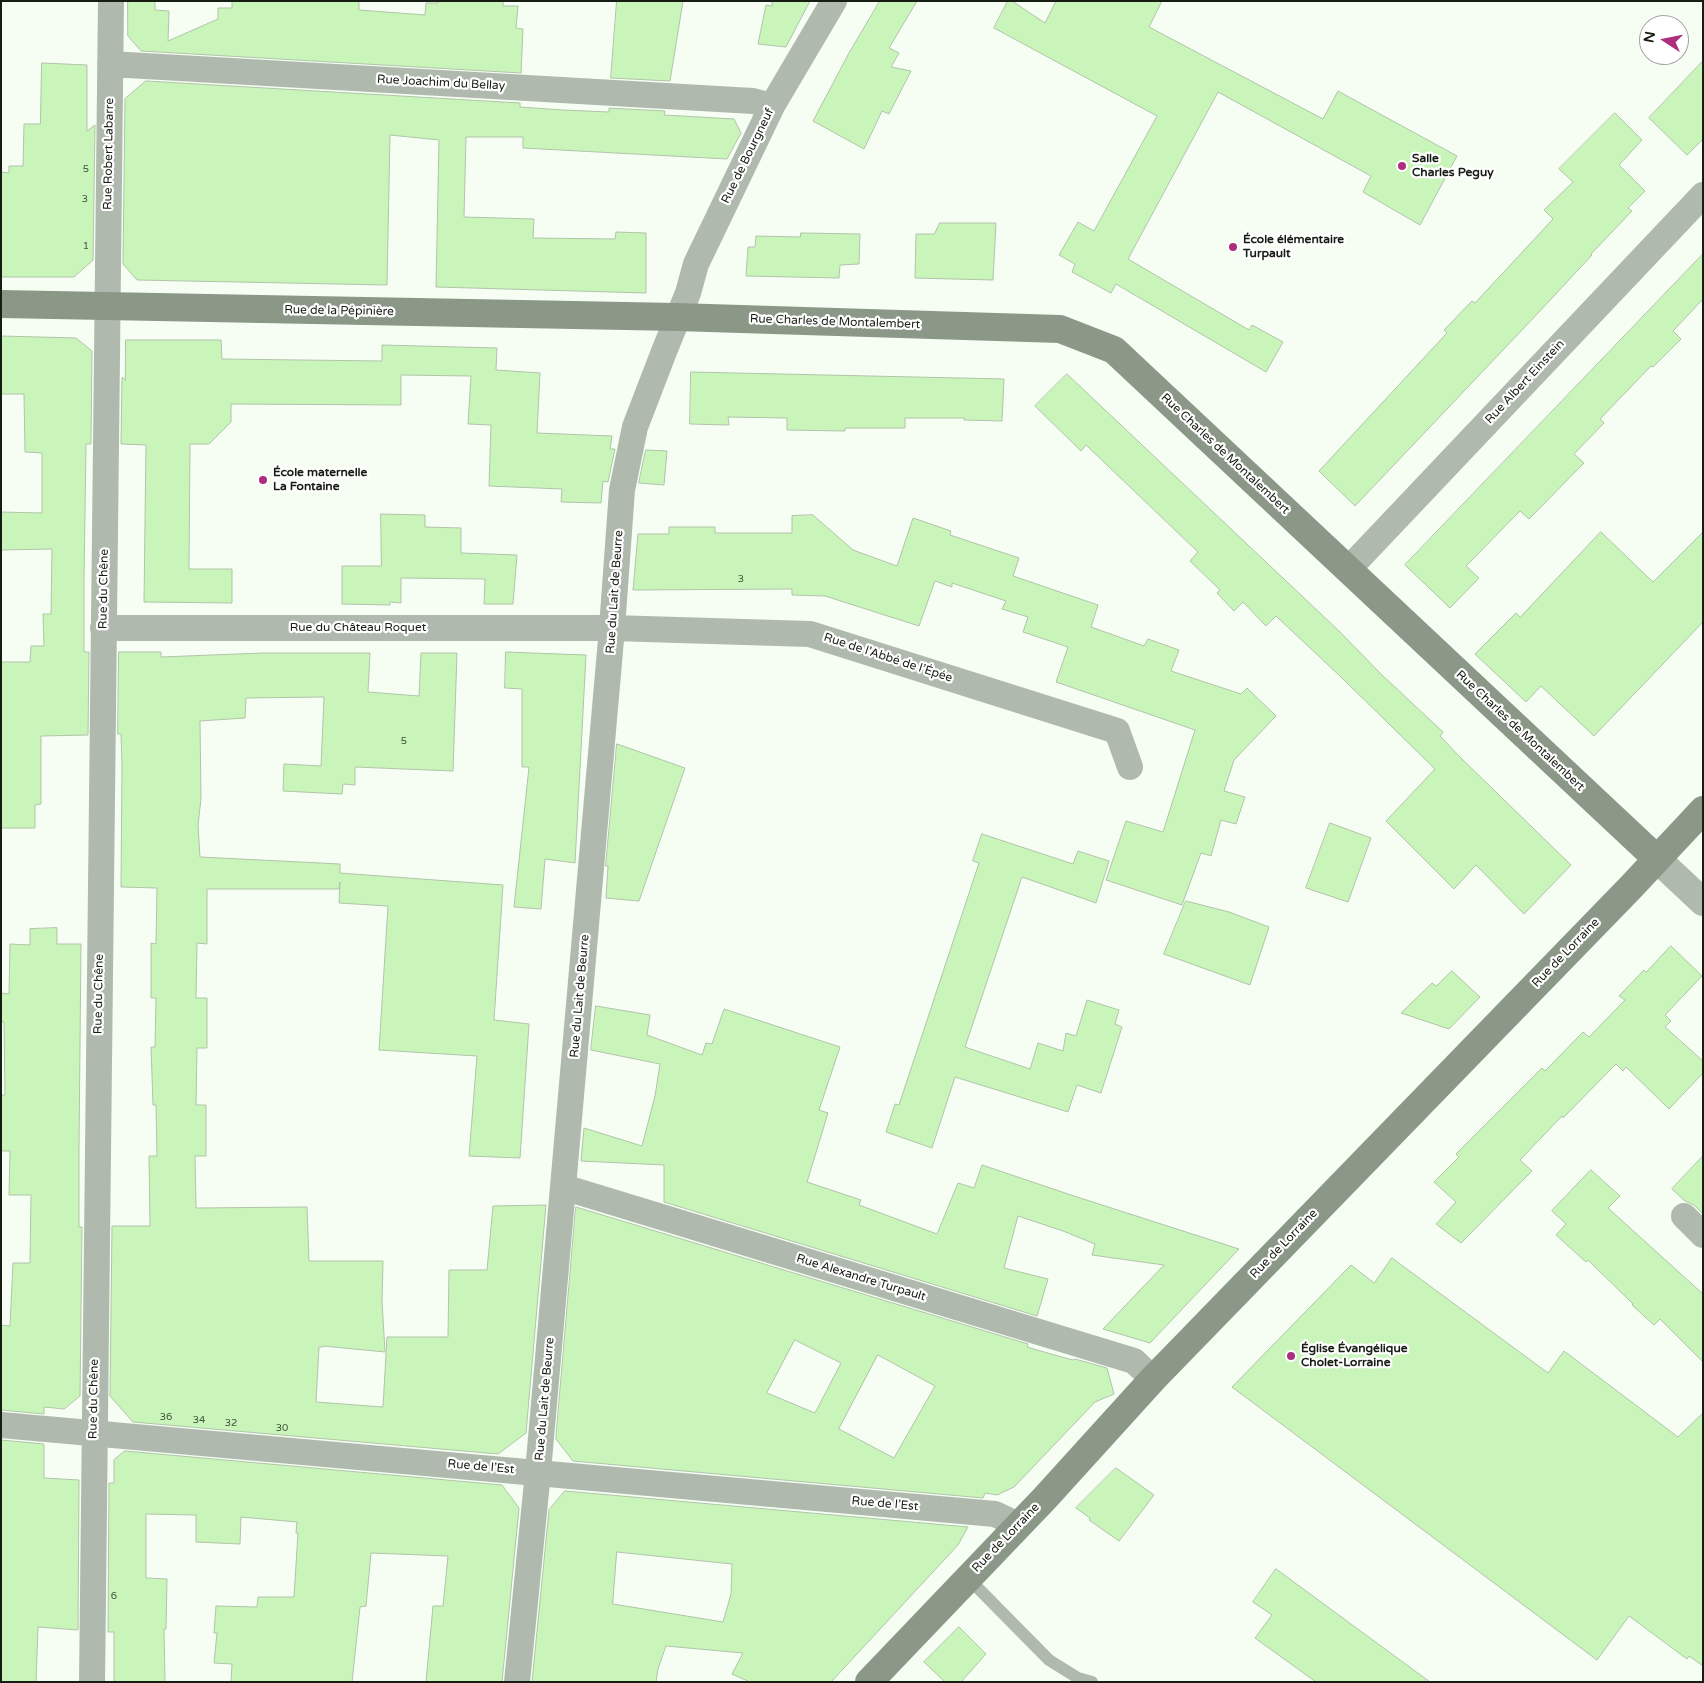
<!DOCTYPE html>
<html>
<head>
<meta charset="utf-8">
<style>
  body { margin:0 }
  #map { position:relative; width:1704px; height:1683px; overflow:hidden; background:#f6fef3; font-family:"Varela Round",sans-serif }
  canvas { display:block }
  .frame { position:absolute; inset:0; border:2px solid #161d13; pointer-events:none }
  .north { position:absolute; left:1639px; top:15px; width:50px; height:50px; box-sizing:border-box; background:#fff; border:1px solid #a2a5a1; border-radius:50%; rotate:281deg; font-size:14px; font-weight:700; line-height:20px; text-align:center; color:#161d13 }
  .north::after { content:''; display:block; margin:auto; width:18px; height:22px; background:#ad2e7d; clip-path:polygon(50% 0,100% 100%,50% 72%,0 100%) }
</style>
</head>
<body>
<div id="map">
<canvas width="1704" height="1683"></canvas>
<div class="frame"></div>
<div class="north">N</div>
</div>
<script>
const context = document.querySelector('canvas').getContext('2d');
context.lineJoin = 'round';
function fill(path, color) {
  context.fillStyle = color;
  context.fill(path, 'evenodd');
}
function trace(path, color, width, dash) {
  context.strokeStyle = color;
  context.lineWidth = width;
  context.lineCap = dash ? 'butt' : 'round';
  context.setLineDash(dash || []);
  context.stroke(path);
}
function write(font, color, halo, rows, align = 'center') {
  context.font = font + ' "Varela Round",sans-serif';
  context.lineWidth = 4.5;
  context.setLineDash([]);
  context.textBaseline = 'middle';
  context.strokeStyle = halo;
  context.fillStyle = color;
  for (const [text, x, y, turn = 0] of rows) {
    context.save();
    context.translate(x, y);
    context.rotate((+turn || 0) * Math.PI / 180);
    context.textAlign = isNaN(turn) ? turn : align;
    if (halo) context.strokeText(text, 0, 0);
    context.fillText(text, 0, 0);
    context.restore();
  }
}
const building = new Path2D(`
  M128,1H155V10L169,11L168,41L218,19V8H232V1H359V10L425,15L426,3H438V1H503V6H518L516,28L523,29L521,73L141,51L128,36Z
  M617,1H683L670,81L611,78Z
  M772,1H810L786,47L758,44L766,5L772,6Z
  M880,1H917L889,48L899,53L891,67L911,71L889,114L882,111L864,149L813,121L849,53Z
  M1008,1H1012L1045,23L1056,1H1162L1149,27L1323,119L1338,91L1457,156L1420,225L1363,192L1371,176L1218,92L1128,259L1249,330L1252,325L1283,342L1266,372L1116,284L1111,293L1072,272L1075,264L1059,255L1078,222L1094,231L1157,116L994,28Z
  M1703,61V139L1687,155L1649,118Z
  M42,63L87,65V131L95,125L93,260L74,277H1V172L9,173V166H23L24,124H40Z
  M146,81L520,103V107L563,110L609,112V108L665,111L664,115L734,119L741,133L727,159L523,148V137H466L464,217L534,219L533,238L615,239L616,232L646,233V293L436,287L439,140L390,135L387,285L137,280L123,264L125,99Z
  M1615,113L1642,140L1619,165L1645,191L1628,208L1632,211L1591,254L1592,255L1540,311L1355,506L1319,471L1447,333L1444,330L1472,301L1475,303L1553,219L1544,210L1573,182L1559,169Z
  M940,223H996L993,280L915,278L916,234H934Z
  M801,233L860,234L859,264L840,265L839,278L746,276L748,247H755L756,236L800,237Z
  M1703,254V299L1673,331L1681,339L1653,367L1651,366L1600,419L1604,423L1574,454L1584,463L1529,519L1520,511L1466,566L1479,578L1450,608L1405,565Z
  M1,336L76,338L92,351L91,444H86L84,578V652H89L88,735L41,736V804L35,805V828H1V662H30L31,646H44L43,614H51L52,549L1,550V512L42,513V453L25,452L24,394H1Z
  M126,340H221L222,359L382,361V345L497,348L496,370L540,373L537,433L612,436L610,449H615L608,482L603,481L601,503L561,502L562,489L489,486L491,425L468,424L471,376L401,375V405L231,404V422L209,444H190L189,569H232V603L144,602L146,445L121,444L122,377L125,380Z
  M691,372L1004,379L1002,421L964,420V418H905V428H845V431L787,430V418L728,417L729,425L690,424Z
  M1067,374L1339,631L1382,675L1443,732L1440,736L1461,758L1571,865L1524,914L1476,865L1454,889L1386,821L1435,769L1342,678L1276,616L1266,626L1243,602L1234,611L1217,593L1220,590L1190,561L1198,552L1086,445L1081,451L1035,406Z
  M646,450L667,451L664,485L639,483Z
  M381,514L425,515V527L461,528V553L517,555L513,604H484L485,579L401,578V603L390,602V605L342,604V566H381Z
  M813,515L853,550L897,566L913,518L951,531L950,535L1019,558L1013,576L1098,605L1091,627L1144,646L1148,639L1179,650L1171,671L1241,694L1247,688L1276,716L1234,760L1224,791L1245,797L1236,824L1221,820L1211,856L1201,853L1182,905L1106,880L1126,821L1163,832L1195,730L1056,682L1068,647L1023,632L1028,617L1002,609L1006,601L952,583V587L935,581L919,626L825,596L792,595V589L633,590L638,534H669V527H715V533H792V516Z
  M1601,532L1653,582L1703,532V622L1594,736L1541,686L1526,702L1475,654L1516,613L1520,617Z
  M119,652H161V657L263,653H370L368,692L419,696L421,653H457L453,771L355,767V785L343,784L342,794L283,791L284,764L321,766L324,697L246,698L245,718L200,721L201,799L198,825L200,857L340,864V873L503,885L494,1020L529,1024L520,1158L469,1156L477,1056L379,1050L388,906L339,903L340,882L339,889H207V944L197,943L196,998H207V1048H197L196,1105H206V1156H195L196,1208L307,1207L309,1261H383L382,1301L385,1352L323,1346V1347H319L316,1402L383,1407L387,1337H448L449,1270H487L493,1206L546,1205L526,1433L498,1454L133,1422L110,1396L112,1226H150L149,1156H157L156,1105H153L151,1047H155L156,998H151V943L156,944L157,888L121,887L122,765L121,734H118Z
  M506,652L586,655L575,863L545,859L541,909L514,907L529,767H522V689L505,688Z
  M617,744L685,768L639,901L606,898L608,866H606Z
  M1330,823L1371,838L1348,902L1306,888Z
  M982,834L1073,864L1078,851L1109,861L1096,903L1022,877L965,1047L1030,1069L1038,1043L1063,1051L1066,1033L1076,1036L1087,1000L1119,1010L1115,1024L1122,1027L1101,1093L1077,1085L1068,1112L955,1077L932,1148L886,1132L895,1104L899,1105L979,863L973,861Z
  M1186,901L1229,912L1269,927L1250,985L1164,954Z
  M57,928V944H81L79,1147V1227H82L80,1396L64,1409L44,1407V1414L1,1410V1325L10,1326L13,1263H30L31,1195H9L10,1151H1V1095H5L4,1022H1V993L9,994L10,944L30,945V929Z
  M1671,946L1702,976L1665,1015L1671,1021L1665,1027L1703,1061V1073L1669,1109L1626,1067L1623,1071L1616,1064L1563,1118L1562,1116L1520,1160L1532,1171L1461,1243L1436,1224L1456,1202L1434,1182L1459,1157L1456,1154L1542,1068L1545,1071L1583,1032L1589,1037L1625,1000L1619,996L1644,970L1646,972Z
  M1452,971L1480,997L1449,1029L1401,1013L1432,983L1436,986Z
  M596,1006L650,1015L647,1035L702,1055L706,1043L712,1044L724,1009L840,1047L819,1110L828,1113L807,1182L861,1200L859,1205L937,1234L958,1183L974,1188L982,1165L1074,1196L1239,1249L1150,1343L1103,1329L1164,1265L1092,1255L1095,1244L1063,1231L1018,1216L1004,1268L1048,1279L1037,1316L664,1202V1165L581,1161L584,1128L642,1146L655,1096L660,1064L591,1050Z
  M1703,1156V1214L1694,1205L1685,1201L1672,1189Z
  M1591,1170L1620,1196L1608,1208L1703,1294V1362L1660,1319L1654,1325L1632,1305L1633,1304L1588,1260L1586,1262L1556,1235L1566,1224L1552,1211Z
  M576,1207L1028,1344L1027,1347L1051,1354L1073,1360L1075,1359L1107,1368L1114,1394L1095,1402L1014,1487L997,1495L985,1493L983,1498L573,1461L556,1439ZM795,1340L841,1363L815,1413L767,1393ZM878,1355L935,1386L894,1458L839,1429Z
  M1392,1258L1548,1373L1564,1351L1678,1437L1703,1413V1666L1689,1656L1687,1659L1629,1616L1597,1660L1232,1387L1351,1265L1374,1283Z
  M1,1440L44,1444V1478L79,1480L78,1630L38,1627L36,1682H1Z
  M125,1451L502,1485L519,1508L502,1682H426L433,1606H443L448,1556L371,1553L366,1606L360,1607L352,1682H231L232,1664L214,1663L217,1633H214L216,1606L257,1607L258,1597H294L298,1533H296L297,1522L241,1517L240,1544L196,1542V1515L146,1514V1578L167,1579L166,1629H164L165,1682H114V1632H108L109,1483H114V1460Z
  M1116,1468L1154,1495L1119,1541L1089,1520L1090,1518L1076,1508Z
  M565,1491L968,1527L958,1545L831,1682H750L732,1674L743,1653L666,1646L658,1669L656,1682H532L549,1510ZM617,1552L732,1564L731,1594L723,1622L613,1604Z
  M1276,1569L1430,1682H1316L1255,1638L1272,1615L1253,1602Z
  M959,1627L986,1654L961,1682H945L924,1662Z`);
fill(building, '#caf5ba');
trace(building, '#b0c4a9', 1);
trace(new Path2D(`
  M968,1578L1049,1660L1078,1678L1092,1682`), '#b0b9ad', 12);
trace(new Path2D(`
  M110,64L753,101L772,106
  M1349,571L1358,559L1703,195
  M103,628H612L810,634L1117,731L1130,767
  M563,1187L1134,1361L1153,1379
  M1684,1216L1703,1235
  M1,1425L995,1514L1018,1525
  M92,1682L111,1
  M517,1682L538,1472L612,628L622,490L635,427L665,349L688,293L696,264L772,106L834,1`), '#b0b9ad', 26);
trace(new Path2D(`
  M1657,859L1703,902`), '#b0b9ad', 28);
trace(new Path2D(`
  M1,304L677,317L1060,329L1114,350L1657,859
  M869,1682L1045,1498L1153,1379L1631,887L1703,810`), '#8b9887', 28);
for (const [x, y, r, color] of [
  [1402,166,5,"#ad2e7d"],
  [1233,247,5,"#ad2e7d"],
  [263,480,5,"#ad2e7d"],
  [1291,1356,5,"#ad2e7d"]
]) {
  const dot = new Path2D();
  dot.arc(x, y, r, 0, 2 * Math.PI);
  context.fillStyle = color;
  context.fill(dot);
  trace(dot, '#fff', 2);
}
write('10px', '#43533d', null, [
  ["5",86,169],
  ["3",85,199],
  ["1",86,246],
  ["3",741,579],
  ["5",404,741],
  ["36",166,1417],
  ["34",199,1420],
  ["32",231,1423],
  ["30",282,1428],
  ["6",114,1596]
]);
write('12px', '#161d13', '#fff', [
  ["Rue Joachim du Bellay",441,83,3],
  ["Rue Robert Labarre",109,154,-89],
  ["Rue de Bourgneuf",748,156,-64],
  ["Rue de la Pépinière",339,311,1],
  ["Rue Charles de Montalembert",835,322,2],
  ["Rue Albert Einstein",1525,382,-47],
  ["Rue Charles de Montalembert",1225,454,43],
  ["Rue du Chêne",104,589,-89],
  ["Rue du Lait de Beurre",615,592,-86],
  ["Rue du Château Roquet",358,628],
  ["Rue de l’Abbé de l’Épée",888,658,18],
  ["Rue Charles de Montalembert",1520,731,43],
  ["Rue de Lorraine",1566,953,-46],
  ["Rue du Chêne",99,994,-89],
  ["Rue du Lait de Beurre",580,996,-85],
  ["Rue de Lorraine",1284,1244,-46],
  ["Rue Alexandre Turpault",861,1278,17],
  ["Rue du Chêne",94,1399,-89],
  ["Rue du Lait de Beurre",545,1399,-85],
  ["Rue de l’Est",481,1467,5],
  ["Rue de l’Est",885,1504,5],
  ["Rue de Lorraine",1006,1538,-46]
]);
write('bold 12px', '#161d13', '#fff', [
  ["Salle",1412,159],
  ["Charles Peguy",1412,173],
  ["École élémentaire",1243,240],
  ["Turpault",1243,254],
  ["École maternelle",273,473],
  ["La Fontaine",273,487],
  ["Église Évangélique",1301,1349],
  ["Cholet-Lorraine",1301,1363]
], 'left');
</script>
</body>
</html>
